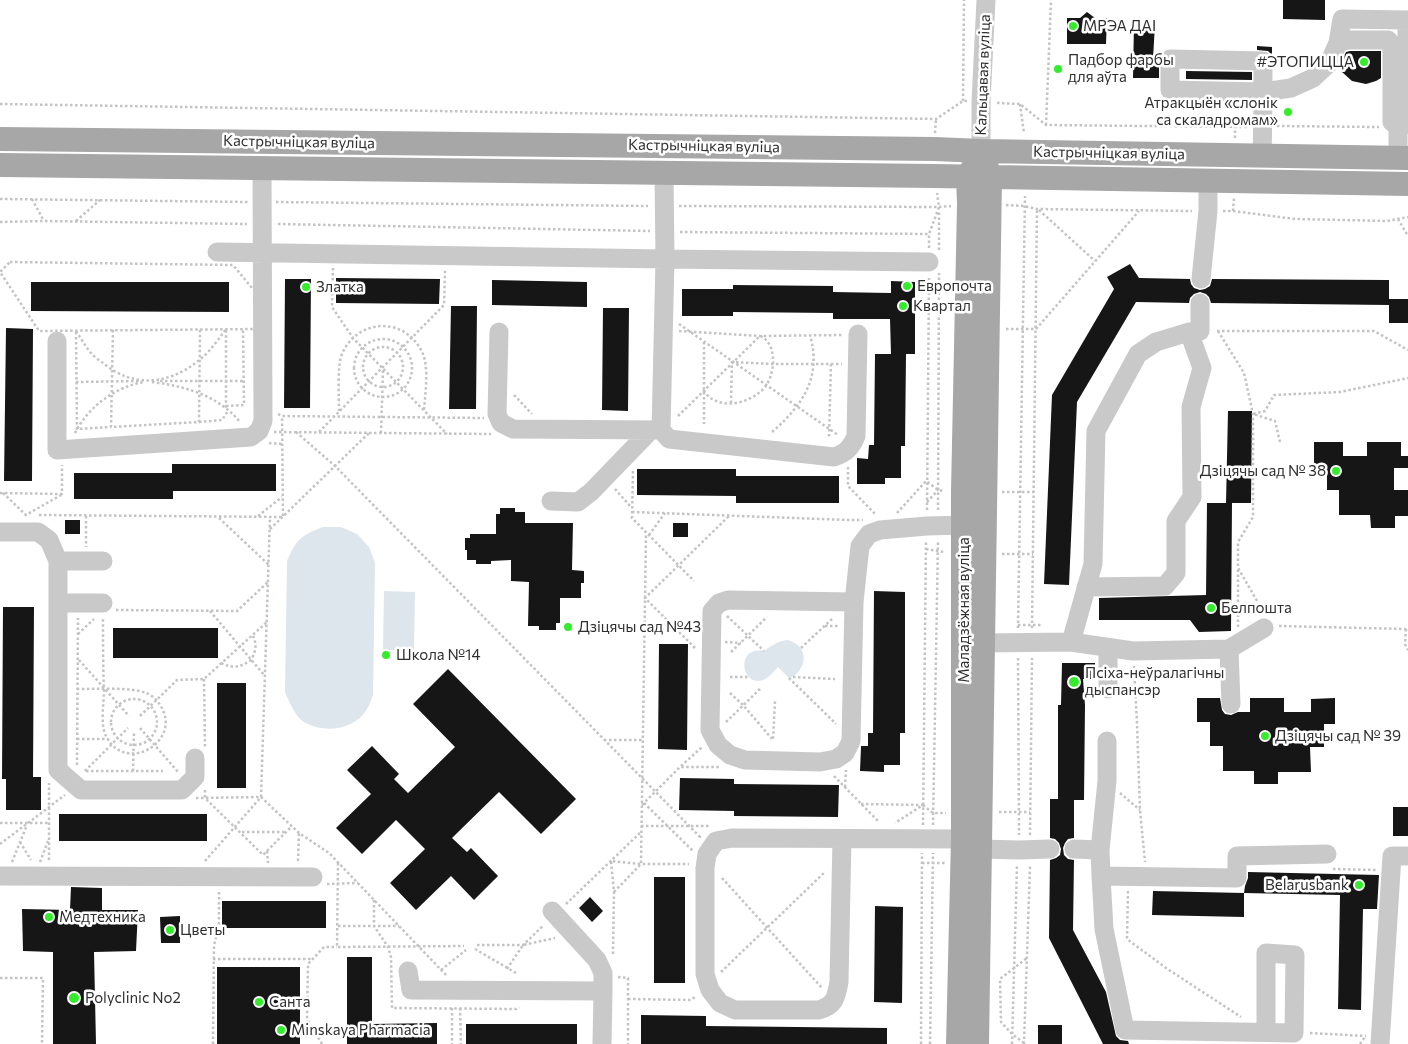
<!DOCTYPE html>
<html>
<head>
<meta charset="utf-8">
<style>
  body { margin:0 }
  canvas { display:block; background:#fff }
</style>
</head>
<body>
<canvas width="1408" height="1044"></canvas>
<script>
const context = document.querySelector('canvas').getContext('2d');
context.lineJoin = 'round';
function fill(path, color) {
  context.fillStyle = color;
  context.fill(path, 'evenodd');
}
function trace(path, color, width, dash) {
  context.strokeStyle = color;
  context.lineWidth = width;
  context.lineCap = dash ? 'butt' : 'round';
  context.setLineDash(dash || []);
  context.stroke(path);
}
function write(font, color, halo, rows, align = 'center') {
  context.font = font + ' Commissioner,sans-serif';
  context.lineWidth = 5;
  context.setLineDash([]);
  context.textBaseline = 'middle';
  context.strokeStyle = halo;
  context.fillStyle = color;
  for (const [text, x, y, turn = 0] of rows) {
    context.save();
    context.translate(x, y);
    context.rotate((+turn || 0) * Math.PI / 180);
    context.textAlign = isNaN(turn) ? turn : align;
    if (halo) context.strokeText(text, 0, 0);
    context.fillText(text, 0, 0);
    context.restore();
  }
}
fill(new Path2D(`
  M323,527H341L357,534L369,547L375,563L373,695C371,699 370,705 367,709C355,730 324,734 304,722C294,715 290,703 285,692L287,561C296,540 301,535 323,527Z
  M384,591L415,592L414,650H383Z
  M788,640C793,642 798,644 801,649C808,660 800,675 789,678L778,667C774,671 769,678 763,680C742,688 734,646 764,651C772,645 778,641 788,640Z`), '#dde5ed');
fill(new Path2D(`
  M1283,0H1325V20L1283,19Z
  M1087,12L1095,18H1107L1106,44H1067V18H1080Z
  M1134,22L1155,24L1153,59H1159V78H1133Z
  M1257,46L1272,47V55L1268,51L1257,50Z
  M1350,51H1381V78L1376,81L1366,84L1352,81L1342,72L1340,65L1346,52Z
  M1186,71L1252,72V80L1186,79Z
  M1130,264L1139,278L1190,279L1191,284L1194,288L1200,290L1205,289L1210,286L1212,279L1389,280V299H1408V323H1389V305L1211,303L1209,297L1206,294L1200,292L1194,294L1190,298L1189,303L1136,302L1077,402L1069,585L1044,584L1052,395L1114,289L1107,277Z
  M336,278L440,279L439,304L336,303Z
  M285,279H311L310,408H284Z
  M492,280L587,282V307L492,305Z
  M891,281L915,282V354H906L905,446H901V478H885V484H857V458L868,459L869,445H874L875,354H891L890,319H833V313L733,312V316H682V289H733V285L833,286V292L891,293Z
  M31,282H229V312L31,311Z
  M451,306H477L476,409H449Z
  M603,308H629L628,411L602,410Z
  M6,328L33,329L32,481H4Z
  M1228,411H1252L1251,503H1232L1231,631L1199,632L1190,620H1099V598L1206,595L1207,503H1226Z
  M1314,442H1343V456H1367V442H1401V456H1408V468H1394V490H1408V516H1395V528H1371L1370,515H1339V490H1327V467H1314Z
  M172,464H276V491H173V499H74V473H172Z
  M637,469H736V476H839V503H736V496L637,495Z
  M500,508H515V512H525V523H573L572,570L584,571V583H581V598H560V623H556V630H539V626H528L529,582L511,581V560L491,561V564H476V560H467V550H465V538H470V534H496V514H500Z
  M65,520H80V534H65Z
  M673,523H688V537H673Z
  M874,591L905,592V733H900V765H884V772L860,771L861,747V746H868V733H873Z
  M3,607H34L33,777H41V810H6V779H2Z
  M113,628H218V658H113Z
  M659,644H688L687,750L658,749Z
  M1062,663H1095V679H1083L1085,705L1084,800H1074V838L1068,839L1065,843L1063,848L1064,855L1068,859L1074,860L1073,930L1106,992L1116,1036L1120,1040L1128,1041L1129,1044H1103L1049,938L1050,860L1056,858L1060,855L1061,849L1059,843L1055,839L1050,838V799H1058V705H1061Z
  M448,669L576,799L541,834L499,792L452,838L467,852L471,848L498,876L474,900L451,876L416,910L390,883L425,849L396,820L362,854L336,828L371,794L347,770L372,746L399,774L394,779L408,793L455,747L413,704Z
  M217,683H246V788H217Z
  M1197,698H1220L1222,710L1225,714L1231,715L1238,712H1250V698H1284V712H1311V699L1335,698V724H1324V747H1310L1311,772H1278V784H1254V771H1223V746H1210V722H1197Z
  M680,778L734,779V784L839,785L838,817L734,816V811L679,810Z
  M1393,807H1408V836H1393Z
  M59,814H207V841H59Z
  M1248,872L1379,875L1377,909H1363L1361,1010L1338,1009L1340,895L1244,893L1245,886L1248,878Z
  M654,877H685V983H654Z
  M71,887L102,888V910H138L136,951L94,952L96,1044H53V952L23,951L22,909L70,910Z
  M1153,891L1244,893V917L1152,915Z
  M590,897L603,911L592,922L579,908Z
  M222,901H326V928H222Z
  M875,906L903,907L902,1003L874,1002Z
  M180,916V943H161L160,917Z
  M347,957H372V1024L437,1023V1044H347Z
  M217,967H300V1044H217Z
  M641,1015L706,1016V1026L887,1028V1044H641Z
  M466,1024H577V1044H466Z
  M1038,1025H1062V1044H1038Z`), '#161616');
trace(new Path2D(`
  M963,101L964,0
  M997,103L1020,104L1046,125L1247,127
  M0,104L936,119L963,101H967
  M1020,104L1024,133
  M1046,125L1051,0
  M1277,126L1379,127
  M935,133L936,119
  M1235,138V127
  M0,199L248,202
  M32,199L44,221
  M276,202L648,206
  M1006,205L1024,206L1037,209L1192,211
  M679,206L939,207L951,206
  M1039,210L1095,261
  M1223,211H1233L1295,219L1387,221L1408,217
  M1233,211L1234,198
  M1398,219L1408,236
  M76,221L100,200
  M0,222L44,221L247,224
  M278,224L650,231
  M680,232L929,234
  M929,248V234L939,207L937,193
  M939,250V211
  M10,262L233,265L257,294V329L39,331L0,272Z
  M333,268L332,307L353,338L447,434
  M679,324L838,435
  M1006,329H1036L1139,211
  M113,330L111,427L199,422L200,329
  M76,331C81,338 85,346 91,353C94,357 99,360 103,363C133,388 168,385 198,361C209,353 218,340 226,329V409
  M679,331L760,336L843,335
  M1217,331H1374L1408,350
  M1218,331L1244,373L1253,414V517L1238,542V568L1264,613
  M76,332L77,429L111,427
  M354 368a29 29 0 1 1 58 0a29 29 0 1 1-58 0Z
  M704,342V424
  M363 367a20 20 0 1 1 40 0a20 20 0 1 1-40 0Z
  M831,364H842
  M160,381H244
  M76,382L140,381
  M152,382C185,386 219,396 240,422
  M514,395L532,414
  M731,403L732,362L772,364H831L829,438
  M226,406L244,405L243,329
  M339,411C339,398 337,365 342,354C357,319 403,316 421,350C430,365 425,393 424,411
  M278,414L282,416L484,418
  M678,416L760,336C761,336 766,339 766,340C777,351 774,376 765,387C753,401 729,409 712,399C709,397 706,394 704,391
  M199,422L222,420L228,411
  M274,432L491,434
  M296,432L335,466L700,837L699,838
  M319,432L444,305L445,270
  M772,432C803,405 822,377 810,335
  M75,433C89,406 115,387 144,382
  M381,433L383,370
  M1280,442L1275,421L1253,414L1265,411L1274,395L1340,392L1408,378
  M269,443L282,444
  M848,467V486L876,515
  M633,471L632,518L694,581
  M615,489L631,507
  M1002,492H1034
  M0,493L62,494V465
  M3,493L26,515L61,495
  M927,502L938,490
  M927,510L929,278
  M938,510L939,273
  M632,512L848,520H863
  M897,513L926,481L938,490L944,491
  M39,515L283,517L282,416
  M86,516V547
  M258,516L282,497
  M219,518L269,565
  M270,529L369,433
  M649,535L665,513
  M926,549L944,552
  M1002,554H1033
  M116,610L237,611L268,582
  M210,611L265,676
  M727,616L764,651
  M1018,625H1042
  M825,626H839
  M1279,626L1406,629L1408,627
  M1238,627V570
  M1018,628L1025,196
  M1032,628L1037,209
  M1406,629L1405,644L1408,650
  M78,634L94,619
  M725,642L741,643
  M695,648L645,598L729,516
  M801,648L833,618
  M731,652L767,617
  M1018,658L1019,835
  M79,660L129,716
  M221,663C233,669 241,667 251,660C256,652 257,644 253,636
  M1134,666L1137,723L1140,810L1145,862
  M730,677H749
  M793,677L835,679
  M789,678L836,724
  M204,679L205,747
  M77,689C94,689 133,687 146,693C152,695 157,700 160,705C184,740 126,776 106,736C100,725 104,702 104,690C103,666 103,641 103,617
  M730,693L743,705L773,740L775,701
  M111 722a23 23 0 1 1 46 0a23 23 0 1 1-46 0Z
  M140,716L177,680L204,679L267,622
  M726,722L761,688
  M140,728L178,772
  M77,739H108
  M604,740H643
  M77,765L78,618
  M681,766L701,748V745
  M85,771L128,728
  M86,771H163
  M133,771L134,731
  M834,776L879,822
  M845,787L846,770
  M205,790V798L263,855L292,826
  M1120,793L1140,810
  M196,798L261,797L299,833L329,853L446,975
  M644,803L693,851
  M861,804L923,805L895,823
  M642,805L680,767H719
  M923,805L933,813H946
  M999,812H1030
  M0,823H48
  M923,825L926,540
  M933,825L938,541
  M641,826H710
  M242,832H286
  M1030,835L1032,658
  M20,842L31,860
  M0,844L65,795
  M267,851L268,863
  M49,860V783
  M205,861L261,797L270,517
  M298,861L299,833
  M12,862L27,825
  M40,862L48,841
  M338,863L337,947L464,946
  M922,863H946
  M1333,869L1377,870
  M722,878L822,988
  M327,884L358,883
  M1128,891L1127,939L1166,968L1241,1017
  M614,892L641,864L646,533
  M374,900V926L388,947L391,957L392,1008L516,1009L519,1007
  M566,904L641,832
  M338,926H399
  M477,945H523L544,925
  M475,949L516,973
  M613,954L614,892L611,861L641,864H689
  M213,959H312
  M507,969L523,945L555,938
  M441,970L466,950
  M721,972L825,872
  M618,977L628,978V1044
  M0,978H43L42,1044
  M628,999L691,1000L695,997
  M452,1008V1044
  M460,1008L461,1044
  M1310,1033L1366,1036
  M1024,1043L1012,1034L1001,1022L1000,979L1027,958
  M213,1044L214,946L219,924V891
  M322,1044L307,1019L308,964L324,947H337
  M921,1044L922,853
  M930,1044L933,853
  M1012,1044L1017,866
  M1024,1044L1030,866
  M1360,1044L1365,1037`), '#c3c3c3', 2.5, [2.5, 2.5]);
trace(new Path2D(`
  M1338,43L1348,40H1388L1392,45V122L1398,127
  M981,151V102L986,0
  M1262,155C1263,124 1263,92 1263,61L1170,59V90L1263,92L1291,88L1313,78L1329,63L1338,43L1342,19L1407,20V124L1398,127V158
  M217,252L665,259L929,262
  M1201,279L1208,211V180
  M499,332L497,414L501,423L513,429L661,430L669,439L834,457C846,453 851,448 856,436L858,334
  M57,341V450L251,437L259,431L263,421L262,169
  M661,430L665,259L664,174
  M551,501L578,502L591,492L651,430
  M0,532H38L49,540L58,561H103
  M58,561V770L81,790H182L195,777V758
  M1086,587L1165,586L1176,573V521L1192,497L1191,407L1202,368L1189,332L1200,331V303
  M854,602L728,600L719,603L712,611L710,730L718,745L730,755L745,760L820,762L836,759L845,753L851,741L854,602L860,546L869,534L880,530L927,526L964,525
  M58,603H103
  M1071,642L1093,564L1096,431L1138,354L1156,342L1189,332
  M984,643L1071,642L1133,651L1229,649L1264,628
  M1108,648V689
  M1229,649L1231,704
  M1107,741V781L1100,850L1101,876L1104,929L1125,1030L1294,1033L1295,955L1266,953V1032
  M842,839L839,982C836,998 835,1005 819,1010H735L720,1003L710,990L705,974V868L707,854L716,841L732,838L963,839
  M979,849L1019,850L1050,849
  M1074,849L1100,850
  M0,876L313,877
  M1101,876L1237,878V856L1327,854
  M552,911L597,960L603,973V991
  M408,971L411,990L603,991L602,1044
  M1380,1044L1392,856H1408`), '#c9c9c9', 19);
trace(new Path2D(`
  M0,139L935,149L981,151L1408,158
  M0,165L934,176L1408,184
  M958,1044L963,839V491L969,204L968,177L975,164
  M977,1044L990,177L985,162`), '#a7a7a7', 24);
for (const [x, y, r, color] of [
  [1073,26,5,"#34ec2b"],
  [1364,62,5,"#34ec2b"],
  [1058,69,5,"#34ec2b"],
  [1288,112,5,"#34ec2b"],
  [907,286,5,"#34ec2b"],
  [306,287,5,"#34ec2b"],
  [903,306,5,"#34ec2b"],
  [1336,471,5,"#34ec2b"],
  [1211,608,5,"#34ec2b"],
  [568,627,5,"#34ec2b"],
  [386,655,5,"#34ec2b"],
  [1074,682,6,"#34ec2b"],
  [1265,736,5,"#34ec2b"],
  [1359,885,5,"#34ec2b"],
  [49,917,5,"#34ec2b"],
  [170,930,5,"#34ec2b"],
  [74,998,6,"#34ec2b"],
  [259,1002,5,"#34ec2b"],
  [281,1030,5,"#34ec2b"]
]) {
  const dot = new Path2D();
  dot.arc(x, y, r, 0, 2 * Math.PI);
  context.fillStyle = color;
  context.fill(dot);
  trace(dot, '#fff', 2);
}
write('15px', '#2f2f2f', '#fff', [
  ["МРЭА ДАІ",1083,26],
  ["Падбор фарбы",1068,60],
  ["для аўта",1068,77],
  ["#ЭТОПИЦЦА",1354,62,"right"],
  ["Атракцыён «слонік",1278,103,"right"],
  ["са скаладромам»",1278,120,"right"],
  ["Европочта",917,286],
  ["Златка",316,287],
  ["Квартал",913,306],
  ["Дзіцячы сад № 38",1326,471,"right"],
  ["Белпошта",1221,608],
  ["Дзіцячы сад №43",578,627],
  ["Школа №14",396,655],
  ["Псіха-неўралагічны",1085,673],
  ["дыспансэр",1085,690],
  ["Дзіцячы сад № 39",1275,736],
  ["Belarusbank",1349,885,"right"],
  ["Медтехника",59,917],
  ["Цветы",180,930],
  ["Polyclinic No2",85,998],
  ["Санта",269,1002],
  ["Minskaya Pharmacia",291,1030]
], 'left');
write('15px', '#2f2f2f', '#fff', [
  ["Кальцавая вуліца",983,75,-88],
  ["Кастрычніцкая вуліца",299,142,1],
  ["Кастрычніцкая вуліца",704,146,1],
  ["Кастрычніцкая вуліца",1109,153,1],
  ["Маладзёжная вуліца",964,610,-90]
]);
</script>
</body>
</html>
